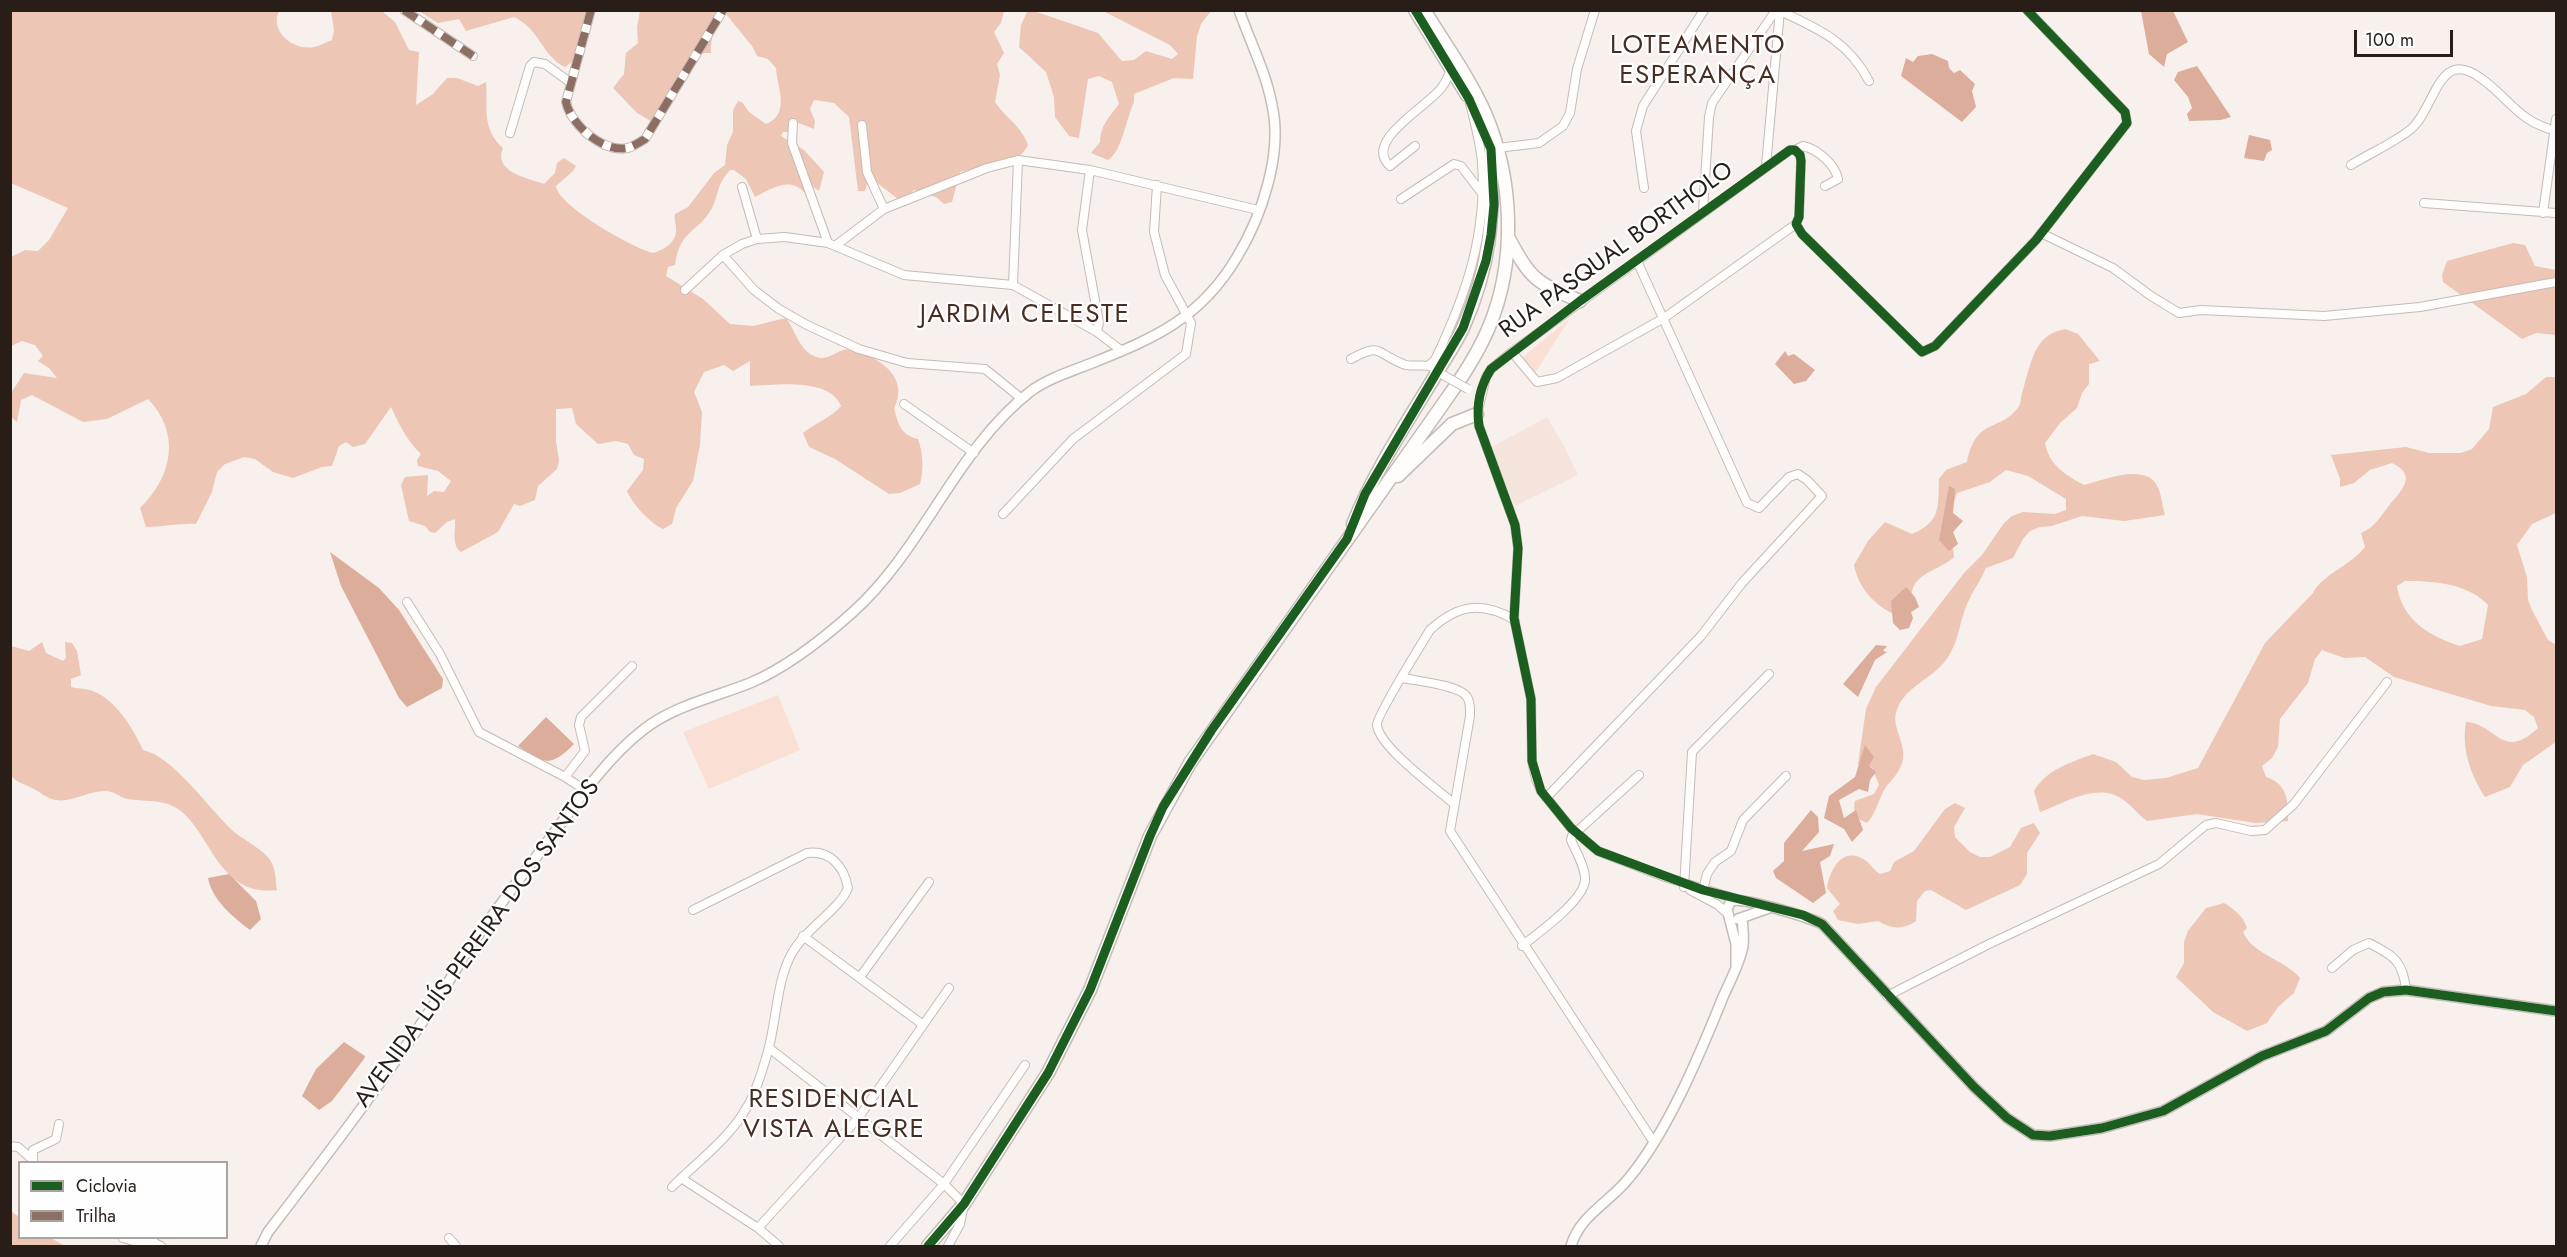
<!DOCTYPE html>
<html>
<head>
<meta charset="utf-8">
<style>
  body { margin:0 }
  #map { position:relative; width:2567px; height:1257px; overflow:hidden; background:#f7f0ec; font-family:Jost,sans-serif }
  canvas { display:block }
  .frame { position:absolute; inset:0; border:12px solid #291d18; pointer-events:none }
  .legend { position:absolute; left:18px; top:1161px; width:210px; height:78px; box-sizing:border-box; background:#fefefe; border:2px solid #a9a4a2; margin:0; padding:8px 10px; list-style:none; font-size:18px; color:#291d18 }
  .legend li { display:flex; align-items:center; gap:12px; height:30px }
  .legend b { width:30px; border:2px solid #a9a4a2 }
  .scale { position:absolute; left:2354px; top:30px; width:99px; height:27px; box-sizing:border-box; border:3px solid #291d18; border-top:0; padding-left:8px; font-size:18px; line-height:21px; white-space:nowrap; color:#291d18; -webkit-text-stroke:4px #fefefe; paint-order:stroke }
</style>
</head>
<body>
<div id="map">
<canvas width="2567" height="1257"></canvas>
<div class="frame"></div>
<ul class="legend">
<li><b style="height:8px;background:#1b5e20"></b>Ciclovia</li>
<li><b style="height:8px;background:#8d6e63"></b>Trilha</li>
</ul>
<div class="scale">100 m</div>
</div>
<script>
const context = document.querySelector('canvas').getContext('2d');
context.lineJoin = 'round';
function fill(path, color) {
  context.fillStyle = color;
  context.fill(path, 'evenodd');
}
function trace(path, color, width, dash) {
  context.strokeStyle = color;
  context.lineWidth = width;
  context.lineCap = dash ? 'butt' : 'round';
  context.setLineDash(dash || []);
  context.stroke(path);
}
function write(font, color, halo, rows, align = 'center') {
  context.font = font + ' Jost,sans-serif';
  context.lineWidth = 4.5;
  context.setLineDash([]);
  context.textBaseline = 'middle';
  context.strokeStyle = halo;
  context.fillStyle = color;
  for (const [text, x, y, turn = 0] of rows) {
    context.save();
    context.translate(x, y);
    context.rotate((+turn || 0) * Math.PI / 180);
    context.textAlign = isNaN(turn) ? turn : align;
    if (halo) context.strokeText(text, 0, 0);
    context.fillText(text, 0, 0);
    context.restore();
  }
}
fill(new Path2D(`
  M1547,417L1564,446L1578,475L1515,506L1490,448Z`), '#f5e4dc');
fill(new Path2D(`
  M1570,318L1534,375L1523,357Z
  M778,695L800,750L709,789L683,732Z`), '#fadfd4');
fill(new Path2D(`
  M11,11H279C269,31 293,51 314,47C320,46 326,42 332,40L334,30L331,11H382L395,22L409,50L419,52L416,105L433,94L447,78H457L478,86L486,82C488,108 481,128 503,148C493,172 527,178 544,184L555,173L557,163L564,158L576,166L573,171L556,186C558,206 633,248 653,253C664,250 677,242 676,229C676,223 674,220 675,214L688,207L714,173L725,165L727,145L733,132V110L738,101L742,102L749,112L766,124C791,114 777,87 776,68L768,59L757,56L752,46L726,14C715,25 710,37 711,53H703L695,63L677,76L654,123L637,113L613,88L624,74L626,53L638,43L637,27L640,11H1004L1001,23L994,32L1004,53L997,64L1000,75L995,102C1005,117 1023,128 1028,145C1019,166 980,168 960,172L952,202L944,204L936,197L914,190L902,202L872,179L868,181L865,191H858L849,117L834,103L814,100L810,109L815,121L814,129L799,123L790,132H783L781,136L804,150L824,172L819,191L811,185L805,193C790,176 772,188 755,197L746,179L734,170H730C716,185 720,192 712,208C699,233 680,228 675,265L668,267L666,276L703,299L730,324L753,326L786,318C795,330 799,348 812,355C828,364 835,349 850,349C856,349 862,352 867,355C889,365 907,383 894,408C898,424 901,435 918,439C923,454 924,468 920,484L900,493L889,494L835,459L809,447L803,433C815,423 831,418 841,406C830,377 774,385 750,386V361L733,371L724,365L704,372L694,392L702,412L700,445L693,481L676,508L672,524L663,529C650,523 633,505 627,491L643,470L644,459L634,455L628,444L616,441L598,444L576,424L572,408L556,409V441L559,461L557,469L538,486L535,500L520,506L514,504L498,532L461,552C451,545 456,529 455,519L447,522L435,533L430,532L425,526L409,521L401,485L405,477L428,475L427,496L434,491L444,492L451,481L438,471L418,466L417,460L421,454C407,441 399,424 391,407L365,444L353,447L346,442L339,446L332,466L322,467L293,478L273,472L255,459L244,457L225,464L217,472L212,492L196,524C180,523 162,527 146,527L140,508C174,475 180,432 148,399L107,419L83,422L32,395L21,400L17,422L11,417V393L24,373L57,378L49,368L38,361L43,356L35,345L22,341L11,346V257L25,250L38,251L49,240L68,208L11,183Z
  M419,11H587L573,61L565,67C542,56 540,29 514,17L466,31L459,19L438,23Z
  M1034,11L1098,33L1122,61L1134,60L1146,51L1172,59L1178,54L1170,45L1103,11H1211L1201,24L1197,36L1193,79L1174,78L1134,94V102C1127,116 1121,154 1108,160L1091,153L1100,142C1100,126 1109,117 1119,104L1112,82L1099,76L1088,79L1079,138L1069,136L1055,117L1054,97L1046,72L1019,47L1021,25L1027,12Z
  M2513,243L2525,245L2535,266L2556,270V335L2536,333L2522,339L2443,282L2442,275L2447,261Z
  M2065,329L2078,334L2100,361L2089,364V384L2082,393L2077,408L2060,423L2045,443C2049,465 2065,475 2084,485C2102,481 2148,461 2158,488C2162,496 2162,506 2165,515L2124,521L2082,516L2052,526L2040,527L2030,531L2023,539L2013,558L1986,568C1981,580 1974,589 1969,600C1959,620 1960,641 1946,660C1933,678 1907,686 1898,707C1890,723 1902,736 1903,751C1905,767 1894,777 1886,787C1878,799 1877,812 1867,823C1855,818 1853,813 1855,801L1874,794L1879,785L1872,767L1864,772L1858,764L1866,709L1876,687L1964,573L1982,555L2004,523L2012,516L2023,512L2055,514L2066,510V499L2028,476L2006,470L1990,482L1957,493L1950,515L1954,557C1938,572 1908,573 1912,601L1894,614C1874,605 1858,587 1854,565L1868,541L1885,522L1912,534C1941,522 1938,507 1939,479L1946,470L1967,462C1976,416 2001,433 2019,406C2021,403 2021,397 2022,393C2031,366 2032,335 2065,329Z
  M2546,377H2556V513L2532,524L2517,545L2527,577L2528,600L2532,610L2548,640L2556,645V742L2523,765L2510,787L2485,797C2471,776 2461,748 2466,722C2496,723 2502,762 2538,728L2534,717L2525,710L2491,706L2394,677L2365,657L2344,658L2322,650L2315,659L2308,683L2280,719L2278,747L2272,758L2262,766L2266,777C2288,784 2288,801 2288,821L2255,823L2197,814L2147,821C2137,814 2132,805 2122,799C2097,782 2065,803 2040,812L2034,791C2047,769 2070,763 2093,754L2116,762L2132,777L2144,780L2166,778L2198,768L2265,643L2313,593C2323,574 2350,566 2365,547L2361,533C2376,527 2381,515 2391,503C2403,489 2417,475 2392,463L2370,470L2354,483L2340,487V479L2331,455L2406,447L2429,453H2461L2472,449L2489,429L2493,407L2526,394ZM2405,581C2434,581 2467,583 2488,605L2482,639L2460,646C2429,636 2402,620 2397,586Z
  M42,642L46,653L63,661L66,658L65,642L72,643L77,651L81,675L71,679V687C77,689 83,688 90,690C115,698 133,728 143,750C173,756 210,810 234,832C243,839 265,851 270,860C277,871 275,880 277,890C212,898 210,818 168,804C155,800 140,801 127,799C120,797 113,791 106,791C88,790 69,805 52,799C45,797 39,791 32,788C23,783 16,783 10,774L11,646L29,651Z
  M1955,803L1965,808L1954,827L1955,837L1970,852L1980,857H1990L2010,847L2021,828L2034,823L2040,833L2027,853V874L2020,885L1966,910L1931,890L1925,891L1917,901L1916,921C1904,930 1891,929 1878,921L1858,924L1838,920L1833,911L1840,904L1827,888C1829,871 1842,846 1863,859C1870,862 1873,870 1880,874L1890,871L1894,862L1914,851L1945,809Z
  M2224,903C2234,909 2244,917 2247,928L2243,932C2253,955 2284,959 2300,978L2294,993L2278,1007L2267,1023L2247,1031L2213,1012L2176,977L2184,963V942L2188,931L2206,908Z
  M11,1211L19,1217L20,1238H51L65,1246H11Z`), '#edc6b6');
fill(new Path2D(`
  M2141,11H2173L2188,42L2167,54L2164,67L2149,54Z
  M1932,54L1948,61L1949,68L1954,73L1960,70L1975,84L1972,91L1976,107L1962,122L1901,76L1906,58L1913,62L1918,56Z
  M2197,66L2231,117L2221,120L2189,121L2187,114L2192,108L2188,97L2174,80L2178,72Z
  M2249,135L2270,140L2272,150L2267,153L2264,161L2244,158Z
  M1785,351L1788,356L1794,354L1815,370L1806,381L1794,384L1775,364Z
  M1949,486L1955,489L1953,513L1963,521L1953,532L1958,544L1949,551L1939,540Z
  M330,552L379,588L399,610L443,679L442,688L407,707L399,698L341,586Z
  M1906,587L1915,597L1919,607L1911,612L1913,618L1909,628L1900,630L1893,623L1891,601Z
  M1876,645L1887,646L1883,651L1887,652L1875,660L1858,697L1843,684Z
  M546,717L574,744C549,769 545,763 518,746Z
  M1865,745L1874,757L1869,766L1876,772L1870,780L1868,792L1859,789L1839,800L1844,818L1856,810L1863,830L1852,842L1844,829L1824,818L1829,796L1855,777Z
  M1811,810L1818,817L1819,832L1802,851L1834,844L1830,856L1820,862L1826,893L1813,903L1776,878L1773,871L1784,861V843Z
  M229,874L256,901L261,919L250,930C233,917 212,900 208,878Z
  M344,1042L365,1056L364,1059L332,1101L319,1110L302,1096L316,1069Z`), '#dcad9a');
const minor = new Path2D(`
  M404,10L473,56
  M591,10L566,102C571,125 603,153 628,148C634,146 640,142 645,139L723,10
  M1780,11C1819,29 1849,42 1869,81
  M793,123L792,143L828,243
  M862,125L867,172L884,209
  M510,133L530,66L534,62L545,64L571,83
  M1415,146L1390,166C1362,141 1429,106 1442,87C1446,82 1448,76 1451,70
  M1498,148L1539,143L1563,126L1570,113L1577,69L1595,10
  M1795,150L1803,146C1817,149 1835,164 1838,179L1825,186
  M2351,165C2370,153 2394,143 2411,129C2436,108 2438,45 2482,79C2512,101 2518,121 2556,131
  M1766,166L1780,10
  M1090,170L1082,230L1099,322L1097,332L1122,351
  M742,187L757,239
  M1644,188L1636,131L1643,106L1704,10
  M1401,199L1454,164L1461,166L1481,192
  M2424,203L2556,213
  M1703,211L1709,117L1712,103L1776,10
  M2543,213L2556,119
  M2041,233L2113,268L2151,296L2179,313L2201,310L2324,316L2420,307L2556,282
  M835,246L884,209L987,168L1018,160L1090,170L1258,210
  M723,255L754,290L779,309L807,325L859,349L907,363L985,369L1022,399
  M1013,285L1018,160
  M685,290L723,255L742,244L757,239L785,237L828,243L904,275L1013,285L1097,332
  M1512,352L1537,382L1557,378L1664,318L1796,224
  M1351,359C1382,342 1375,353 1403,364C1412,368 1423,363 1432,367
  M1429,365L1435,360C1466,295 1487,235 1482,162C1480,141 1474,120 1469,99
  M904,404L974,453
  M1003,514L1073,439L1186,354L1191,323L1165,275L1154,232L1157,185
  M407,602L440,654L479,732L565,777L585,790
  M1403,678C1417,681 1460,685 1467,697C1471,703 1470,710 1470,716L1450,831L1653,1141
  M565,777L585,751L579,725L581,717L632,666
  M1546,798L1701,636L1742,583L1822,496L1807,480L1798,474L1789,477L1759,508L1747,503L1637,261
  M1453,803C1436,788 1379,747 1377,725C1376,717 1422,643 1430,630C1458,604 1482,601 1515,620
  M1684,887L1692,752L1769,674
  M1690,890L1718,905L1728,914
  M1703,890L1707,874L1715,862L1731,851L1743,820L1786,776
  M1736,899L1665,877L1598,851L1571,828L1541,791L1536,779L1532,761L1531,699L1514,618L1518,548L1515,525L1479,426L1477,414L1486,377L1491,369L1512,352L1790,150H1795L1800,155L1801,161L1799,217L1796,224L1802,234L1922,352L1935,346L2036,240L2127,123L2125,112L2027,10
  M803,936L922,1024
  M1522,946C1539,932 1582,902 1585,881C1586,868 1576,852 1571,840L1572,836L1639,775
  M2332,968L2353,950L2369,943C2394,956 2403,961 2406,990
  M860,977L929,882
  M1887,996L1989,944L2159,864L2206,825L2216,823L2251,831L2265,830L2294,804L2387,682
  M769,1048L944,1184L964,1204L960,1224L948,1246
  M10,1146L18,1147L33,1160
  M33,1162V1150L56,1139L59,1124
  M681,1178L758,1228L779,1246
  M672,1187C697,1162 730,1138 747,1107C757,1090 763,1069 768,1051C777,1019 776,982 792,953C807,927 840,909 848,888C844,866 830,850 807,853L693,910
  M758,1228L859,1117L949,988
  M123,1238L144,1244L154,1242
  M144,1238L161,1246
  M449,1238L456,1246
  M890,1246L944,1184L1025,1065`);
const tertiary = new Path2D(`
  M1738,919L1769,908
  M1736,965V944L1727,909L1731,901C1743,897 1808,917 1822,924L1974,1087L2007,1118L2033,1135L2050,1136L2102,1128L2163,1111L2262,1056L2326,1031L2369,998L2383,992L2406,990L2556,1011
  M261,1246L268,1232C324,1159 380,1086 431,1009C447,986 460,961 476,938C500,904 526,871 551,837C578,800 607,758 643,730C673,706 715,697 750,683C788,667 823,639 853,612C924,548 956,449 1031,391C1049,378 1072,371 1092,363C1155,338 1201,318 1237,257C1262,216 1283,153 1272,105C1266,72 1250,42 1239,10
  M1571,1246C1580,1215 1609,1203 1629,1178C1668,1131 1700,1054 1723,997C1730,981 1740,963 1743,946C1744,937 1743,927 1742,919`);
const primary = new Path2D(`
  M1415,10L1467,95
  M1508,237C1531,279 1534,282 1580,301
  M1398,476L1452,424L1477,414
  M1353,524C1374,472 1406,424 1435,376C1444,360 1455,345 1463,328C1491,265 1494,217 1491,149
  M928,1246L964,1204L1048,1073L1090,990L1150,836L1190,763L1450,394C1465,373 1479,351 1489,327C1517,260 1513,178 1485,113C1469,77 1445,44 1424,10`);
trace(minor, '#c5bbb7', 10);
trace(tertiary, '#c5bbb7', 12);
trace(primary, '#c5bbb7', 15);
trace(minor, '#fefdfc', 8);
trace(tertiary, '#fefdfc', 9);
trace(primary, '#fefdfc', 12);
const minorBridge = new Path2D(`
  M1443,375L1468,389`);
trace(minorBridge, '#c5bbb7', 10, []);
trace(minorBridge, '#fefdfc', 8);
trace(new Path2D(`
  M404,10L473,56
  M591,10L566,102C571,125 603,153 628,148C634,146 640,142 645,139L723,10`), '#8d6e63', 8, [15, 8]);
trace(new Path2D(`
  M2027,10L2125,112L2127,123L2036,240L1935,346L1922,352L1802,234L1796,224L1799,217L1801,161L1800,155L1795,150H1790L1580,301L1491,369C1480,386 1476,405 1479,426L1515,525L1518,548L1514,618L1531,699L1532,761L1541,791L1571,828L1598,851L1703,890L1803,915L1822,924L1974,1087L2007,1118L2033,1135L2050,1136L2102,1128L2163,1111L2262,1056L2326,1031L2369,998L2383,992L2406,990L2556,1011
  M928,1246L964,1204L1048,1073L1090,990L1150,836L1163,807L1211,731L1347,539L1365,494L1463,328L1486,261L1491,235L1494,205L1491,149L1469,99L1415,10`), '#1b5e20', 9);
write('24px', '#291d18', '#fefefe', [
  ["RUA PASQUAL BORTHOLO",1617,251,-36],
  ["AVENIDA LUÍS PEREIRA DOS SANTOS",478,944,-54]
]);
context.letterSpacing = '1.5px';
write('26px', '#472d22', '#fefefe', [
  ["LOTEAMENTO",1698,47],
  ["ESPERANÇA",1698,77],
  ["JARDIM CELESTE",1025,316],
  ["RESIDENCIAL",834,1101],
  ["VISTA ALEGRE",834,1131]
]);
context.letterSpacing = '0px';
</script>
</body>
</html>
